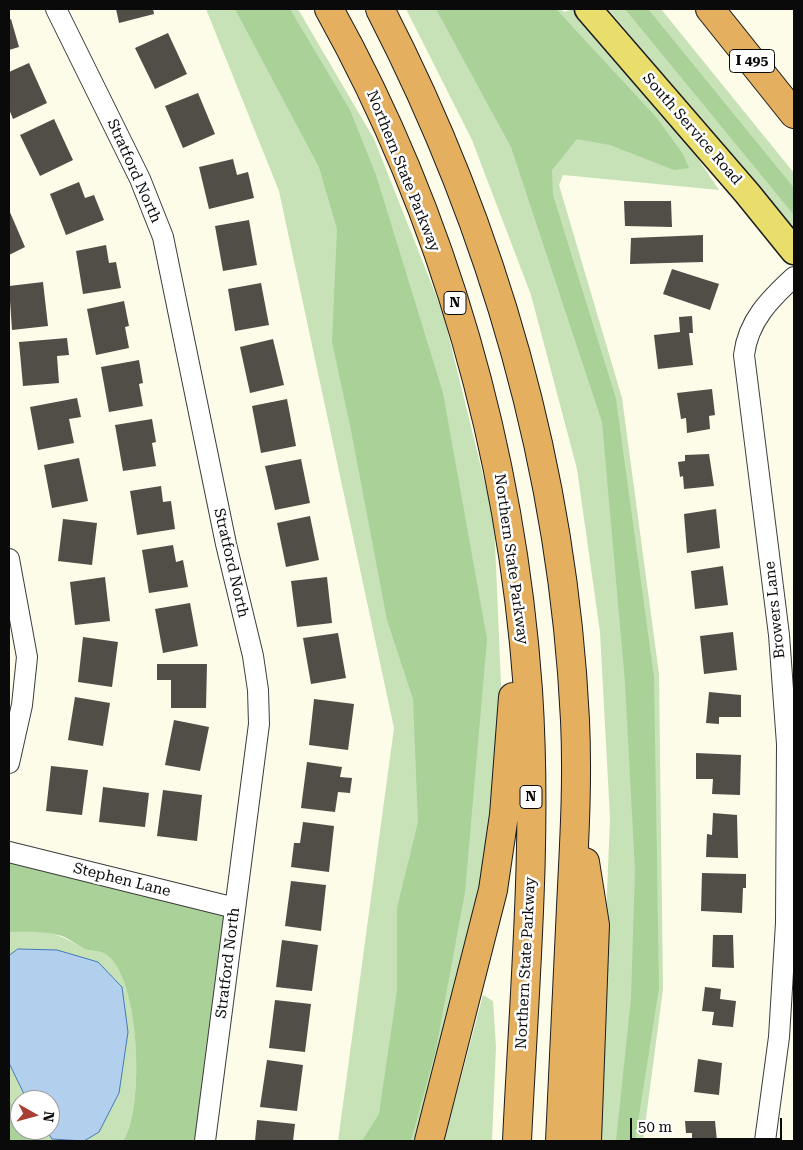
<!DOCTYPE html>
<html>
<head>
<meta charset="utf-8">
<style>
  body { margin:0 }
  #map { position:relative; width:803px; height:1150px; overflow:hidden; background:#fdfce9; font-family:"Roboto Serif",serif }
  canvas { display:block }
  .frame { position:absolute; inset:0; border:10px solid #0a0a0a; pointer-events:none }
  .north { position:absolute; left:10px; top:1090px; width:50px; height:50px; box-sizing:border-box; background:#fff; border:1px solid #9d9d9d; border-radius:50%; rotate:97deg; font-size:14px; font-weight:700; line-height:20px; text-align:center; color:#0a0a0a }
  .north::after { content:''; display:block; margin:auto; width:18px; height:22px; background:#a93e32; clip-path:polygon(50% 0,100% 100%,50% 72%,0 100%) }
  .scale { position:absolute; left:630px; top:1118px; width:152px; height:22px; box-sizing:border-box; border:2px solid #0a0a0a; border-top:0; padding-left:6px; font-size:15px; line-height:18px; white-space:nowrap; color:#0a0a0a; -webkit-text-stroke:4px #fff; paint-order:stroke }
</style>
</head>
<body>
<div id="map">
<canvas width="803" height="1150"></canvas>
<div class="frame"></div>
<div class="north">N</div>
<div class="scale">50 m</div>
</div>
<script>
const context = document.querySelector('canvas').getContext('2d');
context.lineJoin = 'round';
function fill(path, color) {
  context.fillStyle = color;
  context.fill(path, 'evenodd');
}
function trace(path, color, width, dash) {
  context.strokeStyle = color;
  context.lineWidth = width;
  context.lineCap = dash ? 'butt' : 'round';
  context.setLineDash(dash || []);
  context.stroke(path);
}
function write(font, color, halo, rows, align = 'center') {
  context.font = font + ' "Roboto Serif",serif';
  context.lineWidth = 5;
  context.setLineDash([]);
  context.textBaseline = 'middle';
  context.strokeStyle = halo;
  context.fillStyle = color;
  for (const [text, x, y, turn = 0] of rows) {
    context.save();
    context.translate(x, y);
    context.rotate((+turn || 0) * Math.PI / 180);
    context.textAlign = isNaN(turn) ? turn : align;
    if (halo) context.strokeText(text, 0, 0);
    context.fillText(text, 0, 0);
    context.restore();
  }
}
fill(new Path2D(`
  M206,9H298L374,139L443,313L494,520L501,685L488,882L419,1141H338L394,728L279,191Z
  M406,9H561L564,12L573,9L687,142L719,190L563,175L559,185L622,398L659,674L663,989L643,1141H597L610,818L600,632L577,469L531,295L472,140Z
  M608,9H661L794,173V230Z
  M32,930C42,932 53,933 62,937C70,940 78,946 86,949C92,951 102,951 108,955C140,980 145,1109 123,1141H35L24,1130H50V1100H20V1122L15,1109L9,1100V932Z
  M483,995L493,1001L496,1047L492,1141H444Z`), '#c7e2b7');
fill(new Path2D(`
  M235,9H290L350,110L376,175L443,393L487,639L465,892L436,1049L411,1141H362L379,1114L397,991V908L418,822L413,699L387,620L351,430L332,342L337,229L319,167Z
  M436,9H556L656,117L683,154L689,168L674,170L610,145L577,139L552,170L553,195L616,399L654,677L659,988L635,1141H616L631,999L635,870L625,682L602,422L511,147Z
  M625,9H648L794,188V215Z
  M9,852L235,908L205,1141H123C145,1110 140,978 107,955C102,951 92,951 85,949C77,945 70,939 62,936C44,931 27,931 9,932Z
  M9,1100L15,1109L20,1130H24L35,1141H9Z`), '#a9d198');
const water = new Path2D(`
  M18,949L57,950L98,962L122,987L128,1032L119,1093L99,1132L84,1141L52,1139L46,1130H50V1100H27L9,1063V956Z`);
fill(water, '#b3cfee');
trace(water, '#427abd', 1);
fill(new Path2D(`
  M116,9H153L154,14L119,23Z
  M11,19L19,47L9,50V20Z
  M168,33L187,74L155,89L135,48Z
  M29,63L47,103L13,119L9,109V72Z
  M198,93L215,134L183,148L165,106Z
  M54,119L73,160L40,176L20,135Z
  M233,159L237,175L248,172L254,198L209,209L199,167Z
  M79,182L85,198L94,195L104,220L66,235L50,194Z
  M624,201H671L672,227L625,226Z
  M9,210L25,247L9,255Z
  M249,220L257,265L223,271L215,226Z
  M703,235V262L630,264L631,238Z
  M106,245L109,263L116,262L121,288L83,294L76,251Z
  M672,269L719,284L710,310L663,294Z
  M43,282L48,326L12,330L9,286Z
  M261,283L269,325L235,331L228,289Z
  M124,301L129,326L125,327L129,348L96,355L87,309Z
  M692,316L693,333H689L693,365L658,369L654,335L680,332L679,317Z
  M67,338L69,355L57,356L59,383L23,386L19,342Z
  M273,339L284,385L250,393L240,347Z
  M139,360L143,383L139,384L143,406L109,412L101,367Z
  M712,389L715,415L709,416L710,429L687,433L686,418L681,419L677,393Z
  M77,398L81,417L69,419L74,443L38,450L30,407Z
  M287,399L296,446L261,453L252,406Z
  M152,419L156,442L152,443L156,466L123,471L115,425Z
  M709,454L714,486L684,489L683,476L680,477L678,462L685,461V455Z
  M79,458L88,501L52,508L44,465Z
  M301,459L310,503L275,510L265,466Z
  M161,486L163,502L171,501L175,529L137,535L130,491Z
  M716,509L720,548L687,553L684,514Z
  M310,516L319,560L286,567L277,523Z
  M63,519L97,523L92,565L58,561Z
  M173,545L176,562L183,560L188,587L149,593L142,550Z
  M723,566L728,605L695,609L691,571Z
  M105,577L110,621L75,625L70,582Z
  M327,577L332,623L297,627L291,581Z
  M190,603L198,646L163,653L155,609Z
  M733,632L737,670L704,674L700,636Z
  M338,633L346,678L311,684L303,638Z
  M83,637L118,642L112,687L78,682Z
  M157,664H207L206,708H171V680H157Z
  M709,692L741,695V717H719V724L706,723Z
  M75,697L110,703L103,746L68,740Z
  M314,699L354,704L348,750L309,745Z
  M174,720L209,727L200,771L165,765Z
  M696,753L741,755L740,795L712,794L713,779H696Z
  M307,762L342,767L340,777L352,778L350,793L338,792L335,812L301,808Z
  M51,766L88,770L82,815L46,811Z
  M103,787L149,793L145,827L99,822Z
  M163,790L202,795L197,841L157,836Z
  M713,813L737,815L738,858L706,857L707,834L712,835Z
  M303,822L334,826L329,872L291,867L294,843H300Z
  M702,873L746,874V888H743L742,913L701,911Z
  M291,881L326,885L321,931L285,926Z
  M713,935H733L734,968L712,967Z
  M282,940L318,945L312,991L276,987Z
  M705,987L721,989L720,999L736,1001L733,1027L712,1025L714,1012L702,1011Z
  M275,1000L311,1004L305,1052L269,1048Z
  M698,1059L722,1063L719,1095L694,1092Z
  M267,1060L303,1065L297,1111L260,1107Z
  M257,1120L295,1124L293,1141H255Z
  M685,1121H715L717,1141H692V1133H686Z`), '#514d47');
const minor = new Path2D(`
  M56,9L140,179L163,237L226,544L253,656L258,690L259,724L205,1141
  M9,559L27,657L22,705L9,763
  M9,852L235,908
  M765,1141L779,1037L786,923L787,744L779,635L744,355C748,321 770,299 794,277`);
const major = new Path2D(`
  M588,9L747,193L794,251`);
const highway = new Path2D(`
  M329,9C445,217 511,453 528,690C538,840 524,991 517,1141
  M380,9C494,230 563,471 575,720C578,783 574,845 571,907C568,985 564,1063 560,1141
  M710,9L794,114
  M585,862L595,925L587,1141
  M429,1141L493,890L504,815L513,697`);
trace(minor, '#3d3d3d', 22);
trace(major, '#1b1b1b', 29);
trace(highway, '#1b1b1b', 30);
trace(minor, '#fff', 20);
trace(major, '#e9dd6c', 26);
trace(highway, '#e4af5f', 28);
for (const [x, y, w] of [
  [752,61,45],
  [455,303,22],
  [531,797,22]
]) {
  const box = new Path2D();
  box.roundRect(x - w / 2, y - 11.5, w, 23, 4);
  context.fillStyle = '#fff';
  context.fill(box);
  trace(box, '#0a0a0a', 1);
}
write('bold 14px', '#0a0a0a', null, [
  ["I 495",752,61],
  ["N",455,303],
  ["N",531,797]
]);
write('15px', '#0a0a0a', '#fff', [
  ["South Service Road",692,129,49],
  ["Stratford North",134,171,66],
  ["Northern State Parkway",403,171,68],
  ["Northern State Parkway",511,559,82],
  ["Stratford North",231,563,77],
  ["Browers Lane",775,610,-96],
  ["Stephen Lane",122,880,14],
  ["Stratford North",228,963,-83],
  ["Northern State Parkway",526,963,-87]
]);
</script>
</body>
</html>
